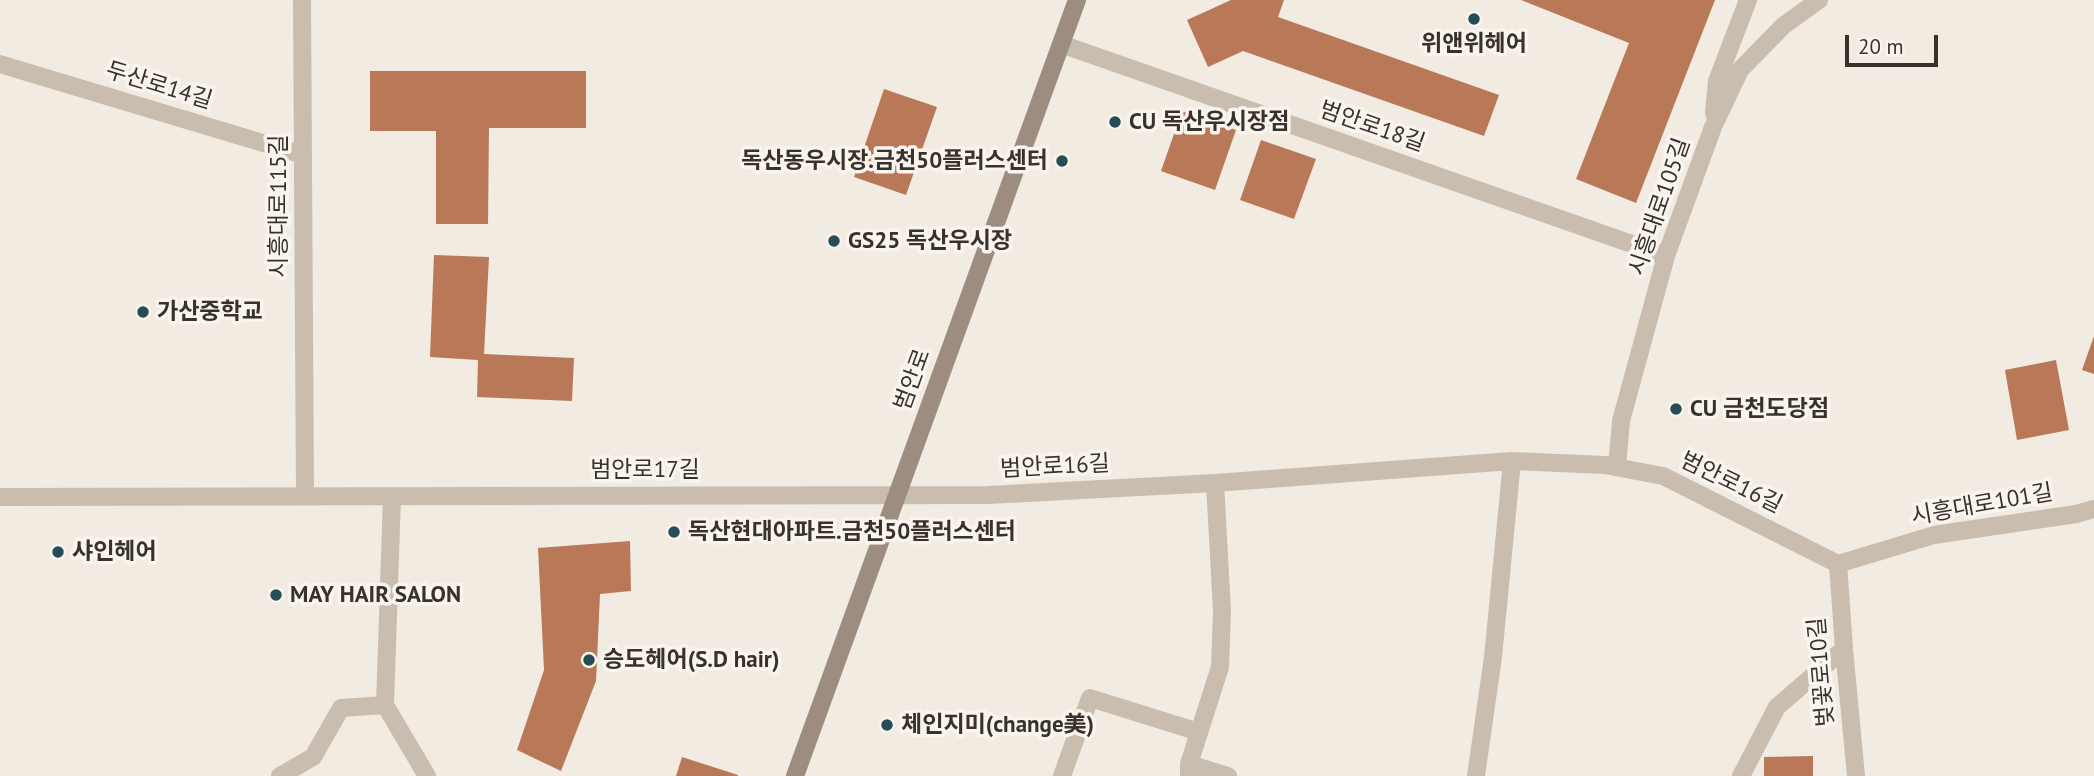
<!DOCTYPE html>
<html>
<head>
<meta charset="utf-8">
<style>
  body { margin:0 }
  #map { position:relative; width:2094px; height:776px; overflow:hidden; background:#f1ebe2; font-family:"PT Sans",sans-serif }
  canvas { display:block }
  .scale { position:absolute; left:1845px; top:35px; width:93px; height:32px; box-sizing:border-box; border:4px solid #38312c; border-top:0; padding-left:9px; font-size:21px; line-height:24px; white-space:nowrap; color:#38312c; -webkit-text-stroke:5px #f9f5ee; paint-order:stroke }
</style>
</head>
<body>
<div id="map">
<canvas width="2094" height="776"></canvas>
<div class="scale">20 m</div>
</div>
<script>
const context = document.querySelector('canvas').getContext('2d');
context.lineJoin = 'round';
function fill(path, color) {
  context.fillStyle = color;
  context.fill(path, 'evenodd');
}
function trace(path, color, width, dash) {
  context.strokeStyle = color;
  context.lineWidth = width;
  context.lineCap = dash ? 'butt' : 'round';
  context.setLineDash(dash || []);
  context.stroke(path);
}
function write(font, color, halo, rows, align = 'center') {
  context.font = font + ' "PT Sans","Noto Sans KR",sans-serif';
  context.lineWidth = 7;
  context.setLineDash([]);
  context.textBaseline = 'middle';
  context.strokeStyle = halo;
  context.fillStyle = color;
  for (const [text, x, y, turn = 0] of rows) {
    context.save();
    context.translate(x, y);
    context.rotate((+turn || 0) * Math.PI / 180);
    context.textAlign = isNaN(turn) ? turn : align;
    if (halo) context.strokeText(text, 0, 0);
    context.fillText(text, 0, 0);
    context.restore();
  }
}
fill(new Path2D(`
  M1231,0H1284L1278,17L1499,95L1484,136L1243,51L1208,67L1187,20Z
  M1521,0H1715L1636,203L1576,179L1629,43Z
  M370,71H586V128H489L488,224H436V131H370Z
  M884,89L937,107L906,195L854,177Z
  M1182,111L1236,130L1215,190L1161,171Z
  M1261,140L1316,159L1294,219L1240,200Z
  M434,255L489,257L484,354L574,358L572,401L477,397L478,360L430,357Z
  M2094,336V374L2082,370Z
  M2056,360L2069,430L2017,440L2005,370Z
  M630,541L631,591L600,594L596,681L561,771L517,750L544,670L538,548Z
  M1813,756V776H1764V757Z
  M682,757L738,775V776H676Z`), '#b97958');
trace(new Path2D(`
  M302,0L305,496
  M1061,44L1666,256
  M0,64L303,155
  M1714,113L1717,81L1748,0
  M1617,467L1621,421L1666,256L1713,127L1740,70L1783,26L1819,0
  M0,497L988,495L1215,483L1512,461L1605,465L1663,476L1838,564
  M1838,564L1934,535L2076,514L2094,509
  M1838,564L1844,649L1856,776
  M385,705L427,776
  M1189,764L1228,776
  M280,776L313,757L341,708L385,705L392,496
  M1062,776L1090,698L1199,732
  M1189,776V764L1220,667L1222,611L1215,483
  M1476,776L1493,657L1512,461
  M1741,776L1777,707L1844,649`), '#c8bdaf', 18);
trace(new Path2D(`
  M795,776L1077,0`), '#9c8d80', 18);
for (const [x, y, r, color] of [
  [1474,19,7,"#264d55"],
  [1115,122,7,"#264d55"],
  [1062,161,7,"#264d55"],
  [834,241,7,"#264d55"],
  [143,312,7,"#264d55"],
  [1676,409,7,"#264d55"],
  [674,532,7,"#264d55"],
  [58,552,7,"#264d55"],
  [276,595,7,"#264d55"],
  [589,660,7,"#264d55"],
  [887,725,7,"#264d55"]
]) {
  const dot = new Path2D();
  dot.arc(x, y, r, 0, 2 * Math.PI);
  context.fillStyle = color;
  context.fill(dot);
  trace(dot, '#f9f5ee', 2.5);
}
write('bold 23px', '#38312c', '#f9f5ee', [
  ["위앤위헤어",1474,44,"center"],
  ["CU 독산우시장점",1129,122],
  ["독산동우시장.금천50플러스센터",1048,161,"right"],
  ["GS25 독산우시장",848,241],
  ["가산중학교",157,312],
  ["CU 금천도당점",1690,409],
  ["독산현대아파트.금천50플러스센터",688,532],
  ["샤인헤어",72,552],
  ["MAY HAIR SALON",290,595],
  ["승도헤어(S.D hair)",603,660],
  ["체인지미(change美)",901,725]
], 'left');
write('23px', '#38312c', '#f9f5ee', [
  ["두산로14길",159,86,17],
  ["범안로18길",1372,127,19],
  ["시흥대로115길",279,206,-90],
  ["시흥대로105길",1660,207,-71],
  ["범안로",913,380,-70],
  ["범안로16길",1055,467,-3],
  ["범안로17길",645,470],
  ["범안로16길",1731,483,26],
  ["시흥대로101길",1982,505,-10],
  ["벚꽃로10길",1822,672,-95]
]);
</script>
</body>
</html>
